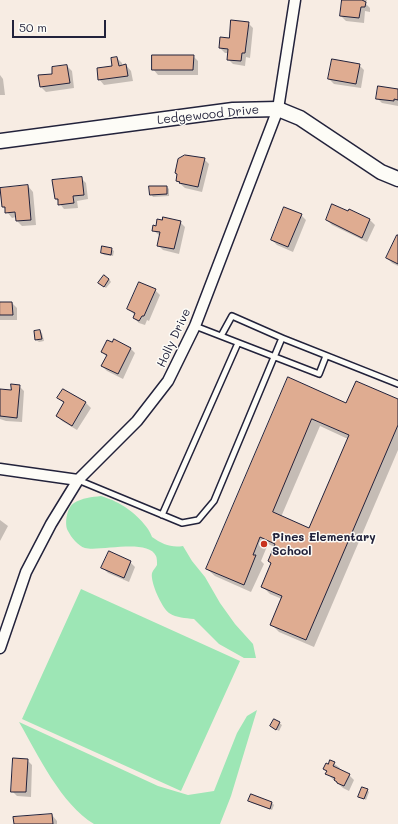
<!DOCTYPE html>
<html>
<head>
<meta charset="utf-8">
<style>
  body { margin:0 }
  #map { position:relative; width:398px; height:824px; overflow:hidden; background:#f7ece3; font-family:Mali,sans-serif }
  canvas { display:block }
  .scale { position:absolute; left:12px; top:20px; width:94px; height:18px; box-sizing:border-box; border:2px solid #22223b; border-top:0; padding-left:5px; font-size:12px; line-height:14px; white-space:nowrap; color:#22223b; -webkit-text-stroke:3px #fdfcf7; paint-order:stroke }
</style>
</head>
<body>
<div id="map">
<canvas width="398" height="824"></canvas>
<div class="scale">50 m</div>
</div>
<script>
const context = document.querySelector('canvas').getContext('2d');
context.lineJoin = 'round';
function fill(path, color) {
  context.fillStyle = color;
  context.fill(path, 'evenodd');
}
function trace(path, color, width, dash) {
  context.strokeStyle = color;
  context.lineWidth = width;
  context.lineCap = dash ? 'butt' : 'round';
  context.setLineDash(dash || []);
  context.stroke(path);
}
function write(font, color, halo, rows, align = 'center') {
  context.font = font + ' Mali,sans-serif';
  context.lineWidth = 3;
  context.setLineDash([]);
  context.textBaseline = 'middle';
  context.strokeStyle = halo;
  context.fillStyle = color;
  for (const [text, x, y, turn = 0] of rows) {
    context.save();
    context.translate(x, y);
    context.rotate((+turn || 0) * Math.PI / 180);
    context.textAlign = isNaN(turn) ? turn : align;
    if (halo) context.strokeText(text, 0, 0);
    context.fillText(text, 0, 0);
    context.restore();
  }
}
fill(new Path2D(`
  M101,496C106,498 111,499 116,502C128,507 148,524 152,537C162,544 171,548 183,546L192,561L205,577L220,603L235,624L253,644L256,658H244L219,644L194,619C185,618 177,618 169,613C162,608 150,582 152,573C153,570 156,567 157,565C157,562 157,558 156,556C148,538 99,552 85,548C78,546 71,537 68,531C64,524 67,507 74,503C82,498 92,497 101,496Z
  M81,589L240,661L181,791L22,719Z
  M257,710L231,796L220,824H94C61,804 38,755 19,722L158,786L188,795L214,791L237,733L247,716Z`), '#9de6b5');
fill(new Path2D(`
  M343,0H367L366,4L370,8V12L365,11L364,23L346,21L341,16Z
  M248,23L253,28L250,58L246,57L245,66L233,64L228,59L229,53H225L220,48Z
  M193,56L198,61V75H158L153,69Z
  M117,58L122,63V66L126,65L131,71L133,81L104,85L99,79L113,67Z
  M359,65L364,70L361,88L334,84L329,79Z
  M67,66L72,71L74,88L46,92L41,87Z
  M0,75L3,79L5,95H0Z
  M398,90V106L382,103L377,98Z
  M204,159L209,164L202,192L185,188L177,181L178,175L176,173Z
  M81,178L86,183L88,199L77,201L78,208L64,209L56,199Z
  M28,186L33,192L36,225L22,226L17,221L16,217L12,218L3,207Z
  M167,187L169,189V196L153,197L151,194Z
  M349,210L370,220L375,225L367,242L332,225L327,220L348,212Z
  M301,215L306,220L293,252L277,245L272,240Z
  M180,222L185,227L179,254L163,250L158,245L160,236L153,230Z
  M398,236V266L392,263L387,258Z
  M111,249L114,251L113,256L104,255L102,253Z
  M109,279L111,282L106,288L102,285Z
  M155,290L160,295L149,321L147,320L145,325L139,323L134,318L135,315L128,309Z
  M0,303H12L17,308V320H0Z
  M40,331L42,333L44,341L39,342L36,340L35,332Z
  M130,348L135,353L123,379L107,371L102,366L107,357L102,352Z
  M288,379L347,404L398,400V450L314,647L279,632L271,624L282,599L270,594L262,586L272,564L269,561L275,547L268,544L261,561L264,564L251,592L215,576L207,569ZM320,426L348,439L310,529L281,517Z
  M19,386L24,391L22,422L6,421L0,419V390L11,391Z
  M63,390L86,403L91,408L77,430L62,421L57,416L65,404L58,398Z
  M0,520L8,526L0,541Z
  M130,562L135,567L129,582L108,573L103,568Z
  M275,720L282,725L279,731L273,728Z
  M27,760L32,765L31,797L17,796L12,791Z
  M330,761L340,768L339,770L349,775L354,780L349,791L343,788L327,774V772L324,769L329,765Z
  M367,790L369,792L366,800L359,796Z
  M251,795L272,803L274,805L272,810L252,803L249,800Z
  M52,815L57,821V824H15Z`), '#0003');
const building = new Path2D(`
  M342,0H362L366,2L365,7H361L359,18L340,16Z
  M231,20L249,22L245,53H242L241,61L227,60L228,49L219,48L220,37L229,38Z
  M152,55H194L193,70H152Z
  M117,57L119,66L126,64L128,76L98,80L97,68L112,66L111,58Z
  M332,59L360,64L356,84L328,79Z
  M67,65L70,83L40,87L38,75L52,74V67Z
  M378,86L398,89V100L394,99V101L376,99Z
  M185,155L205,158L198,187L179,183L180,182L176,181L177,174L175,173L178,159Z
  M82,177L84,195L73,196L74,203L58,205V199H55L52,180Z
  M28,185L31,220L16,221L15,212L5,213V207H2L0,188Z
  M149,186H167V194L150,195Z
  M332,204L348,211L349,209L370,219L362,238L326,220Z
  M284,207L302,214L288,247L271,240Z
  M163,217L181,221L174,249L157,246L160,232L152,231L153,225L156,226L157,219L162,220Z
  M397,235H398V264L386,258Z
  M102,246L112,248L111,255L101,253Z
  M104,275L109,279L104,287L98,283Z
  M139,282L156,289L144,316H142L139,321L133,318L135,313L127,309Z
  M0,302H12L13,315H0Z
  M40,330L42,339L35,340L34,331Z
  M114,339L131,348L118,374L101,366L107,355L101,352L107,340L112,342Z
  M288,377L346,403L356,381L398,399V425L306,640L270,625L282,596L261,587L271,563L268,561L275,544L260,537L253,555H256L244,585L206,569ZM312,419L349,435L309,528L273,512Z
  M11,384L20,385L17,418L0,416V389L11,390Z
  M63,389L86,402L72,426L56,416L64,402L57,398Z
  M109,551L131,561L124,578L101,568Z
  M274,719L280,722L276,730L270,726Z
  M13,758L28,759L26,792H11Z
  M330,760L335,762L333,766L350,774L344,786L337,783V782L334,780L335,778L325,774L327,771L323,769L326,763L328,764Z
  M362,787L368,789L364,799L358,797Z
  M251,794L272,802L270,809L248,801Z
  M52,814L53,824H14L13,817Z`);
fill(building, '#dfac91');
trace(building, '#22223b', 1);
const lane = new Path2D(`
  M195,326L319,374L326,356
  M221,336L232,316L282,338
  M78,480L182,523L198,520L214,501L282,338L398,384
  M162,515L238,343`);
const street = new Path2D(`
  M0,469L78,480
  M0,648L26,572L51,524L78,480L137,421L168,381L195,326L278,109L295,0`);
const secondary = new Path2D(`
  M0,141L233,110L278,109L300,118L381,172L398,179`);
trace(lane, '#22223b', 8);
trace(street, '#22223b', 13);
trace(secondary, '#22223b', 17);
trace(lane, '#fdfcf7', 5);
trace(street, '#fdfcf7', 10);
trace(secondary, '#fdfcf7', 14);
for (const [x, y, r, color] of [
  [264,544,4,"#c8321e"]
]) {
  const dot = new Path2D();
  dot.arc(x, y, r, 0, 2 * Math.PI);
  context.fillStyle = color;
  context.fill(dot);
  trace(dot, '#fdfcf7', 1.5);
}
write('12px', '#22223b', '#fdfcf7', [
  ["Ledgewood Drive",208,115,-6],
  ["Holly Drive",174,338,-65]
]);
write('bold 12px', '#22223b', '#fdfcf7', [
  ["Pines Elementary",272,537],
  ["School",272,551]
], 'left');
</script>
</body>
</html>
